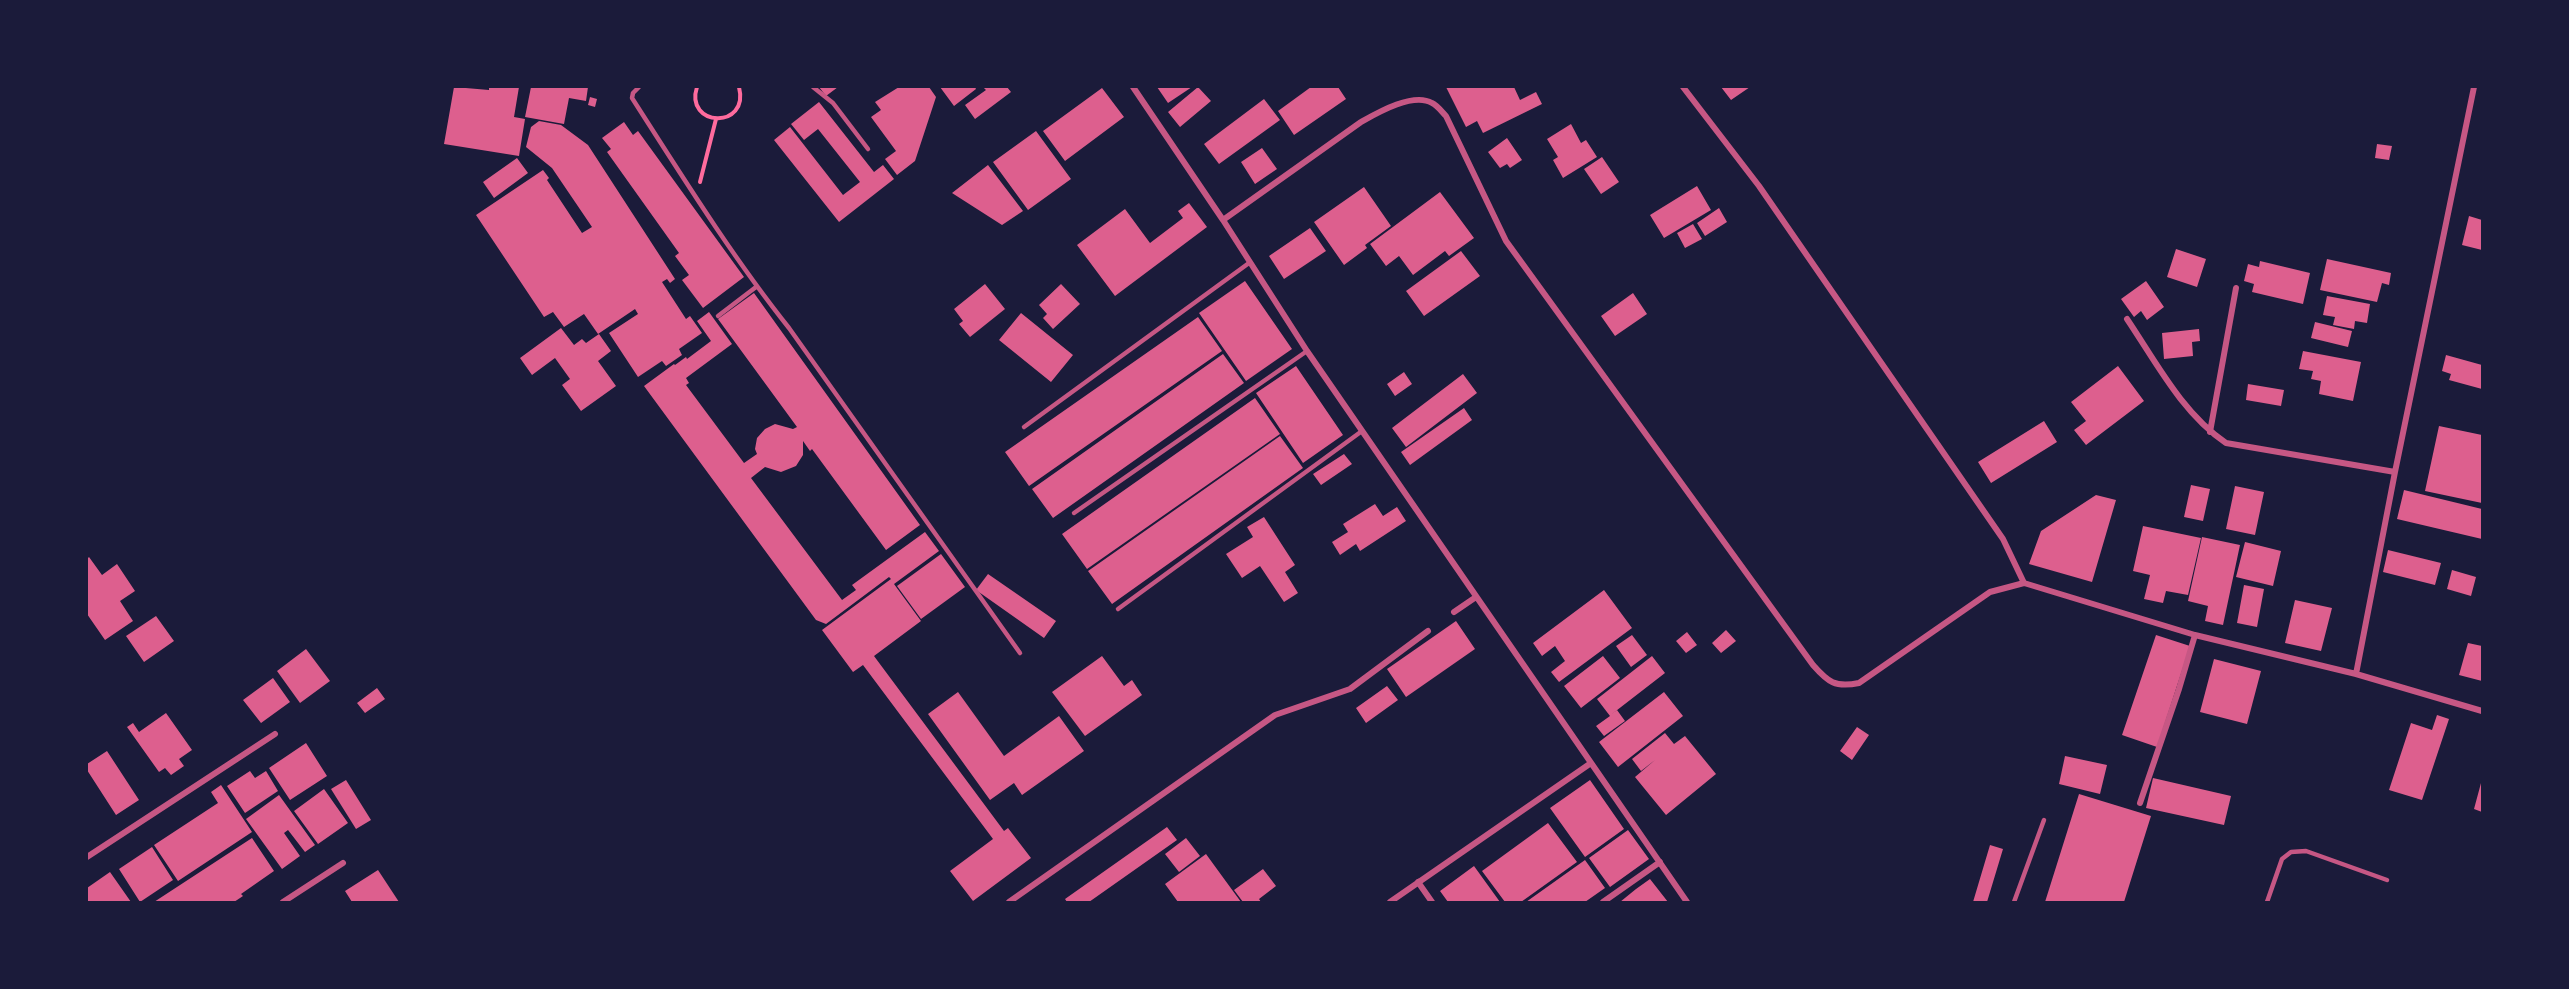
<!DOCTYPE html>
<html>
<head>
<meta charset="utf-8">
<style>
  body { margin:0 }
  #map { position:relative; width:2569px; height:989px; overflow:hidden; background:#1b1b3a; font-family:Roboto,sans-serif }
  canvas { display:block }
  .frame { position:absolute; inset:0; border:88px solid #1b1b3a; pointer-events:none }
</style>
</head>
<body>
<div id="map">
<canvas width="2569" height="989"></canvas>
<div class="frame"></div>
</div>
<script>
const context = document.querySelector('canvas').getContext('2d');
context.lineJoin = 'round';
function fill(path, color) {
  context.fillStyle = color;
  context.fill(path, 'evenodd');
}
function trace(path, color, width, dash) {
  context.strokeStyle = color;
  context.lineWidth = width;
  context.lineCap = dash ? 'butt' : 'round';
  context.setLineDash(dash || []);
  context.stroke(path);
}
fill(new Path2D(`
  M454,87L489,90V87H519L514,117L525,119L519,156L444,144Z
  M531,87H588L586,101L569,98L564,124L525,117Z
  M819,87H838L826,96Z
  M899,87H929L936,97L915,161L897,175L885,159L896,151L871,117L881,110L875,102Z
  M940,87H975L976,89L954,106Z
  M983,87H1007L1011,92L975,119L965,105L986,90Z
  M1157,87H1192L1168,103Z
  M1198,87L1211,101L1180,127L1168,112Z
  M1311,87H1338L1346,99L1294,135L1278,111Z
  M1446,87H1514L1520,100L1536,92L1542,104L1483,133L1477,121L1466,127Z
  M1721,87H1750L1731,100Z
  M1102,88L1124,117L1065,161L1043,131Z
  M590,97L597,99L595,107L588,105Z
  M1264,99L1280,120L1219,164L1204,144Z
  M819,102L874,172L883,165L894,179L839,222L774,140L790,127L843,195L860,182L818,129L804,140L791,124Z
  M539,121L561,125L588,145L675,279L670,283L667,279L662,282L686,319L690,316L702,333L679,349L682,355L666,366L662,361L638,377L609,333L638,314L635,309L598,334L584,314L564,327L553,312L544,317L476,215L543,170L549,178L547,180L582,233L592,227L552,168L526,147L531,127Z
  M624,122L633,135L638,131L744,277L703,308L682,280L689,275L675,256L679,253L607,152L611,149L602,138Z
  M1571,124L1581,143L1586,140L1597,157L1563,178L1553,160L1558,157L1547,139Z
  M1036,131L1071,179L1028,210L993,162Z
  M1507,138L1522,160L1510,168L1507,164L1500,168L1488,152Z
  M2377,144L2392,146L2389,160L2375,158Z
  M1262,148L1277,169L1255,184L1241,162Z
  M1602,157L1619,182L1601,194L1584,169Z
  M517,158L528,173L494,198L483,182Z
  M988,165L1023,211L1002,225L952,193Z
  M1697,186L1711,210L1664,238L1650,215Z
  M1364,187L1391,226L1365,245L1367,248L1344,265L1314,222Z
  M1440,192L1474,238L1449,256L1445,251L1413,275L1399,256L1386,266L1370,244Z
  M1189,203L1207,227L1115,296L1077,245L1125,209L1150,243L1183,218L1178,211Z
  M1719,208L1727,222L1705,236L1697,223Z
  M2469,216L2482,220V250L2462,245Z
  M1693,224L1702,239L1685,248L1677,233Z
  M1310,228L1326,251L1284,279L1269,256Z
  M2176,249L2206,259L2197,287L2167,277Z
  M1461,251L1480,276L1424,316L1406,291Z
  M2327,259L2391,273L2389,285L2382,283L2377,302L2320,290Z
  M2260,261L2310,273L2303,304L2252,292L2254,284L2244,281L2248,264L2259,267Z
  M1245,281L1292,349L1246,381L1199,313Z
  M2146,281L2164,307L2147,320L2141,311L2134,317L2121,299Z
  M985,284L1005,309L970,337L959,324L963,321L954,309Z
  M1061,284L1080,304L1053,329L1043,318L1047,314L1039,305Z
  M754,293L920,525L886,550L812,449L810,451L803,441V455L796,466L781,472L765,467L751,478L842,600L856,590L852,585L925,532L939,551L894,584L921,621L874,656L1004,831L1008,828L1031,858L973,901L950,871L993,839L863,665L853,672L822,630L891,579L889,577L826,624L816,620L644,386L674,364L675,365L686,357L687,359L711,341L697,321L709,312L732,344L686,378L689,383L686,385L744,463L757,454L755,449L757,438L765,429L775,424L793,429L797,427L718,319Z
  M1633,293L1647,314L1615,336L1601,316Z
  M2327,296L2370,304L2367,323L2355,321L2354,329L2333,325L2335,317L2323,315Z
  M1021,313L1073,355L1051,382L999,340Z
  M1198,317L1222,351L1029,486L1005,452Z
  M2315,322L2352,331L2348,347L2311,338Z
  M561,328L574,345L582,339L586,343L599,334L611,351L598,361L616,386L581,411L562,385L570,379L555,358L532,375L520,358Z
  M2199,329L2200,341L2192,342L2193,356L2164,359L2162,333Z
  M2303,351L2361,362L2353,401L2319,394L2321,381L2311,379L2313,371L2299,369Z
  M1223,354L1244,383L1053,518L1032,489Z
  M2446,355L2482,365V389L2449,380L2451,374L2442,371Z
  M1296,366L1343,435L1303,463L1256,393Z
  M2118,366L2144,401L2086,445L2074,430L2086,421L2071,402Z
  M1404,372L1412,384L1395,396L1387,384Z
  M1463,374L1477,393L1406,447L1392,428Z
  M2248,384L2284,390L2281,406L2246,400Z
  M1255,398L1280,434L1087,569L1062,534Z
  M1464,408L1472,420L1410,465L1401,452Z
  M2044,421L2057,442L1991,483L1978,462Z
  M2439,426L2482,435V503L2425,491Z
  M1280,436L1303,468L1112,604L1088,571Z
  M1344,454L1352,464L1321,485L1313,474Z
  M2191,485L2210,489L2203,521L2184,517Z
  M2235,486L2264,492L2255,535L2226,529Z
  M2404,490L2482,509V539L2397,519Z
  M2096,495L2116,500L2092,582L2029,564L2041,531Z
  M1375,504L1383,516L1397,507L1406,521L1360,551L1356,544L1340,555L1332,542L1348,532L1343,524Z
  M1264,517L1295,565L1285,572L1298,593L1284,602L1260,566L1242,578L1226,554L1253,537L1247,527Z
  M2143,526L2201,538L2188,595L2166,591L2163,603L2144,599L2150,575L2133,571Z
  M2202,537L2240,545L2223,625L2205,621L2208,606L2188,601Z
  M2245,542L2281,551L2273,586L2236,577Z
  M2388,550L2441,563L2435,585L2383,572Z
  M941,554L965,587L921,619L897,586Z
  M89,557L102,575L117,564L135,591L120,601L133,621L105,640L87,614V559Z
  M2452,570L2476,577L2471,596L2447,589Z
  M988,574L1056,621L1044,638L976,590Z
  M2244,585L2264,589L2257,627L2237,623Z
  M1604,590L1632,628L1559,682L1551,672L1565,661L1555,646L1542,656L1533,643Z
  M2295,600L2332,608L2321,651L2285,643Z
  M156,616L174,641L144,662L126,636Z
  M1456,621L1475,649L1406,697L1387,669Z
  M1726,630L1736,641L1721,653L1712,643Z
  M1687,632L1697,645L1686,653L1676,641Z
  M1632,635L1647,655L1631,667L1616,646Z
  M2156,635L2190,646L2157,747L2122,735Z
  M2468,643L2482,646V681L2459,675Z
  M306,649L330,681L300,703L277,671Z
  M1102,656L1124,686L1132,680L1142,695L1085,736L1052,692Z
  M1603,656L1620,678L1581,708L1564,686Z
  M1652,656L1665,673L1612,714L1617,710L1625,721L1604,736L1596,726L1610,716L1597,699Z
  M2214,659L2261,671L2247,724L2200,712Z
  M273,678L290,702L261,723L243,700Z
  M1387,686L1398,700L1366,723L1356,708Z
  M377,688L385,699L365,713L357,703Z
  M958,692L1004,756L1059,716L1084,751L1022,795L1014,783L990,800L928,714Z
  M1664,692L1683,716L1618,767L1599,742Z
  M166,713L192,750L179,759L184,766L171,775L165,768L159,772L127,727L133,723L139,732Z
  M2437,715L2449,719L2422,800L2389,790L2411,723L2432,730Z
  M1857,727L1869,735L1852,760L1840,751Z
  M1665,733L1674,744L1685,736L1716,774L1666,815L1635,777L1655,760L1641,771L1632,759Z
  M306,743L327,776L290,800L269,768Z
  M107,751L139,800L116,815L87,770V764Z
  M2065,756L2107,765L2100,794L2059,784Z
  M250,771L255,778L266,771L278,791L245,813L227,786Z
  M2153,778L2231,796L2224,825L2146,808Z
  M346,780L371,820L356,829L331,789Z
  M1590,780L1624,829L1585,857L1550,808Z
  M2481,783H2482V812L2474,809Z
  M221,785L252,832L178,881L154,845L218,803L211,792Z
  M324,789L348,823L318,844L294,811Z
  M2079,794L2151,816L2124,902H2045Z
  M279,795L315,845L305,852L288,830L284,833L300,856L282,869L246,819Z
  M1548,823L1577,862L1521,902H1505L1482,871Z
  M1167,827L1177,840L1089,902H1067L1065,899Z
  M1628,830L1649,859L1610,887L1589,858Z
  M252,838L274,871L241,894L243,896L234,902H154Z
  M1186,838L1200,856L1179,872L1165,854Z
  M1990,845L2003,849L1987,902H1973Z
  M152,847L173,880L140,902L119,869Z
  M1206,854L1222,876L1241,902H1178L1165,884Z
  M1585,860L1605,888L1585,902H1526Z
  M1474,866L1500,902H1448L1440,891Z
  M1263,869L1276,886L1259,899L1261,902H1243L1234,890Z
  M378,870L399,902H352L345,891Z
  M110,872L131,902H88L87,888Z
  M1650,879L1668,902H1620L1636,889Z`), '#dd5f8e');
trace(new Path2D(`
  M697,87C684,127 750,130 739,87
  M700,182L716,119`), '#ff6b9d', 4);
trace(new Path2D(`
  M639,87L633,93L632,98C682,176 731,255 789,328L1020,653
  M813,87L833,103L868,149
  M718,316L756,287
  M1024,427L1249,263
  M1074,513L1307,351
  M1118,609L1362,431
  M2014,902L2044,820
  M2267,902L2282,859L2291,852L2306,851L2387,880`), '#c65784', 4.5);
trace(new Path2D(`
  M1133,87L1223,220L1307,351L1687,902
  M1683,87L1759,186L2003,539L2024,583
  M1223,220L1361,122C1377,113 1413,92 1432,103C1437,105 1442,112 1446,116L1506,241L1813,665C1828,682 1835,688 1859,683L1990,592L2024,583L2195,635L2356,674L2482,711
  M2127,319C2156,362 2182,413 2226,443L2395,472
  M2210,432L2236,288
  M1454,612L1476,597
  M2356,674L2395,472L2474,87
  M2140,803L2179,689L2195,635
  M87,857L275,734
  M1418,882L1432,902
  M283,902L343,863
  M1009,902L1275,715L1350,689L1428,631
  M1390,902L1591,763
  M1603,902L1660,862`), '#c65784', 6);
</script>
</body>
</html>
